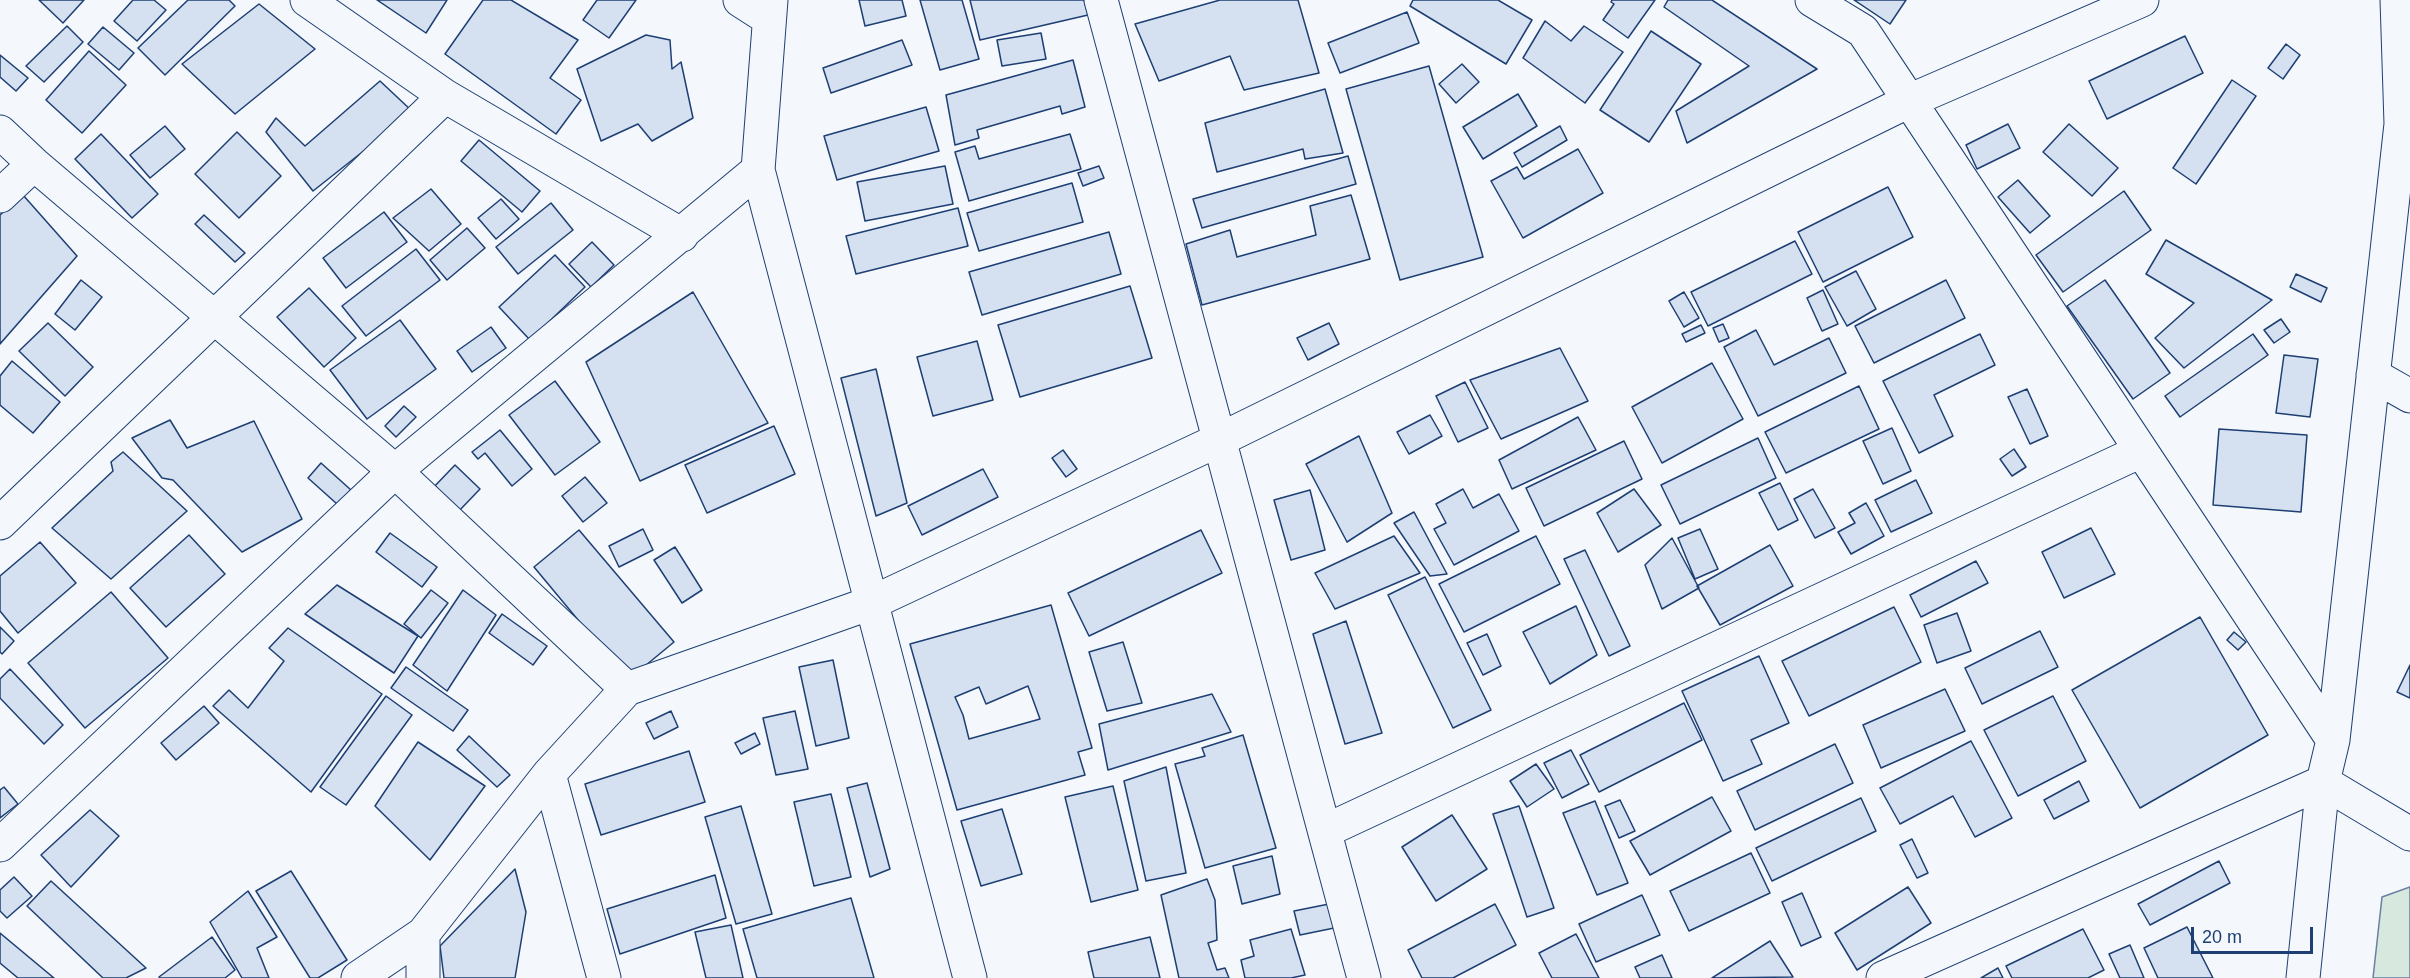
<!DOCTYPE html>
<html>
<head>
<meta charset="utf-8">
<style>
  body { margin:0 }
  #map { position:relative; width:2410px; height:978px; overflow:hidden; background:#f4f7fb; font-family:Helvetica,sans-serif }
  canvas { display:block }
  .scale { position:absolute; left:2191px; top:927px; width:122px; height:27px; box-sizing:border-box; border:3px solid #1d3f73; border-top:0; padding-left:8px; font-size:18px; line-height:21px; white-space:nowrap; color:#1d3f73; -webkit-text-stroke:4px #f4f7fb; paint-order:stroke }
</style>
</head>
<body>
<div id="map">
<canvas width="2410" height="978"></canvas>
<div class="scale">20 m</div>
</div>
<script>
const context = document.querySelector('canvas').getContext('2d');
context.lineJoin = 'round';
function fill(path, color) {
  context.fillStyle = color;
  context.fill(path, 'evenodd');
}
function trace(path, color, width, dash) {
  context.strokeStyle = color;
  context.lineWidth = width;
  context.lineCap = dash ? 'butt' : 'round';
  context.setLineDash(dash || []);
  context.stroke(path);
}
const green = new Path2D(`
  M2410,887V978H2373L2382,897Z`);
fill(green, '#d7e8df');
trace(green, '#687fa3', 1.5);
const building = new Path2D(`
  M39,0H84L63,23Z
  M133,0H154L166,10L137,41L114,21Z
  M188,0H229L235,6L165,75L138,48Z
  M377,0H447L426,33Z
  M483,0H511L578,40L550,78L581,100L556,134L445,54Z
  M597,0H636L609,38L583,20Z
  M859,0H902L906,16L865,26Z
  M920,0H962L979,59L940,70Z
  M970,0H1084L1088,15L980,40Z
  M1220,0H1298L1319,73L1244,90L1230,56L1159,81L1135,24Z
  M1413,0H1498L1532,20L1506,64L1410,6Z
  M1612,0H1655L1628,38L1603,20L1614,4L1611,2Z
  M1668,0H1712L1817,69L1687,143L1676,111L1749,66L1664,7Z
  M1854,0H1906L1890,24Z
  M259,4L315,49L235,114L182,64Z
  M1407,12L1419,43L1340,73L1328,43Z
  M1545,21L1571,41L1584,26L1623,52L1585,103L1523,58Z
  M67,26L83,42L44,82L26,66Z
  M103,27L134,53L119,70L88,44Z
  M1651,31L1701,64L1649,142L1600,110Z
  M1041,33L1046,59L1002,66L997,40Z
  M646,35L670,40L672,69L681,62L693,118L652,141L638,124L601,141L577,69Z
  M2185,36L2203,73L2107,119L2089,81Z
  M902,40L912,65L831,93L823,68Z
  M2286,44L2300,55L2283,79L2268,68Z
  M89,51L126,85L82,133L46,100Z
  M0,55L28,78L16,91L0,77Z
  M1073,60L1085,107L1062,114L1060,106L977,130L979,138L955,145L946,95Z
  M1462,64L1479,82L1456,103L1439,84Z
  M1429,66L1483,257L1400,280L1346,89Z
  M2232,80L2256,96L2196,184L2173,168Z
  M380,81L413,112L313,191L266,132L276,118L305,146Z
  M1325,89L1343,153L1305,159L1303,149L1217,172L1205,123Z
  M1518,94L1537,126L1483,159L1463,127Z
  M926,107L939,151L837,180L824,136Z
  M2008,124L2020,148L1977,169L1966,145Z
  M2069,124L2118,168L2092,196L2043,152Z
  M165,126L185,149L150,178L130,155Z
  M1560,126L1567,140L1522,167L1514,153Z
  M237,132L281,176L239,218L195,174Z
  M101,134L158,194L132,218L75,159Z
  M1070,134L1081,169L969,201L955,152L975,146L979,159Z
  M479,140L540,191L522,212L461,161Z
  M1578,149L1603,193L1523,238L1491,181L1517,167L1524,179Z
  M1348,156L1356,184L1202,228L1193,199Z
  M945,166L953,204L865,221L857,182Z
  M1099,166L1104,178L1083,186L1078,173Z
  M2018,180L2050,216L2030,233L1998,197Z
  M1072,183L1083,222L979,251L967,213Z
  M1888,187L1913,237L1823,282L1798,232Z
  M431,189L461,224L429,251L393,218Z
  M2124,191L2151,230L2063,292L2036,255Z
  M23,195L77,256L0,344V215Z
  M1351,195L1370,259L1202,305L1186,244L1230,230L1237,257L1316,235L1310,206Z
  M501,199L519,219L496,239L478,218Z
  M551,203L573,230L518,274L496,247Z
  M958,208L968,246L856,274L846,236Z
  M384,212L407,242L346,288L323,258Z
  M204,215L245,253L235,262L195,224Z
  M467,228L485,248L447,280L430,260Z
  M1109,232L1121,274L982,315L969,272Z
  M2166,240L2272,300L2184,368L2155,338L2194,303L2146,274Z
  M1795,241L1812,274L1708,326L1691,292Z
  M592,242L614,265L591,287L569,264Z
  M416,249L440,280L366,336L342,306Z
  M555,255L585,287L530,340L499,307Z
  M1856,271L1876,309L1847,326L1825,287Z
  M2296,274L2327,288L2321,302L2290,287Z
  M81,280L102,297L75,330L55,314Z
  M1946,280L1965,318L1874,363L1855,326Z
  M2105,280L2170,373L2133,399L2067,306Z
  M1130,286L1152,358L1020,397L998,325Z
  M309,288L356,338L324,367L277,317Z
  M1823,290L1838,324L1822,331L1807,298Z
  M693,292L768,423L640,481L586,362Z
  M1684,292L1699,318L1684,327L1669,301Z
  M2281,319L2290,332L2274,343L2264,330Z
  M400,320L436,369L367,419L330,370Z
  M48,323L93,367L65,396L19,351Z
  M1329,323L1339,344L1308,360L1297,338Z
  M1723,324L1729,338L1719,342L1713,328Z
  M1701,325L1705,333L1686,342L1682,334Z
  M491,327L506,348L472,372L457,351Z
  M1756,330L1774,365L1829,338L1846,373L1758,416L1724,347Z
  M1980,334L1995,365L1934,395L1953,436L1919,453L1883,381Z
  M2253,334L2268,355L2180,417L2165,396Z
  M977,341L993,400L933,416L917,357Z
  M1560,348L1588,401L1501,439L1470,380Z
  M2284,355L2318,359L2310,417L2276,413Z
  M12,361L60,402L33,433L0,405V376Z
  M1712,363L1743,419L1662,463L1632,407Z
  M876,369L907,503L876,516L841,378Z
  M555,381L600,442L555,475L509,415Z
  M1465,382L1488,428L1458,442L1436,396Z
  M1859,386L1879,429L1786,473L1765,432Z
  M2027,389L2048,436L2030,444L2008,397Z
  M404,406L416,417L396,437L385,426Z
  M1430,415L1442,436L1409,454L1397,432Z
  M1578,417L1596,450L1512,489L1499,460Z
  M170,420L187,448L254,421L302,519L242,552L173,480L162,478L132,438Z
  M774,426L795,474L707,513L685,465Z
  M1892,428L1911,471L1883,484L1863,441Z
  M2219,429L2307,435L2301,512L2213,505Z
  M500,430L532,469L512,486L485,453L478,459L472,452Z
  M1359,436L1392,513L1347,542L1306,464Z
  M1758,438L1776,478L1680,524L1661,485Z
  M1624,441L1642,479L1544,526L1526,488Z
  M2014,449L2026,467L2012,476L2000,459Z
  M1063,450L1077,469L1066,477L1052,458Z
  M123,452L187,511L111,579L52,528L113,471L111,462Z
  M321,463L351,490L337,504L308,478Z
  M455,465L480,489L457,513L431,490Z
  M983,469L998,497L922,535L908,506Z
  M585,477L607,503L583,522L562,496Z
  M1916,480L1932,513L1891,532L1875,500Z
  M1780,483L1798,520L1778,530L1759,493Z
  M1463,489L1473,508L1499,494L1519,531L1454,565L1434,529L1446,523L1436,504Z
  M1634,489L1661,525L1618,552L1597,513Z
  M1813,489L1835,528L1815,538L1794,499Z
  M1310,490L1325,550L1291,560L1274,500Z
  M1866,503L1884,536L1851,554L1838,532L1855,523L1849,513Z
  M1414,512L1447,574L1430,576L1394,523Z
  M2091,528L2115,574L2064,598L2042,552Z
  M643,529L653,550L619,567L609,546Z
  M1700,529L1718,569L1695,579L1678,538Z
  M579,530L674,642L628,680L534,567Z
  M1201,530L1222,573L1089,636L1068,593Z
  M390,533L437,567L422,587L376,552Z
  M189,535L225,574L166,627L130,588Z
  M1394,536L1420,573L1335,609L1315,573Z
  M1536,536L1560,584L1464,632L1439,584Z
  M1672,538L1699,588L1662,609L1645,565Z
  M40,542L76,583L18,633L0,611V576Z
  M1770,545L1793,586L1720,625L1697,586Z
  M675,547L702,590L682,603L654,560Z
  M1585,550L1630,646L1609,656L1564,559Z
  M1976,561L1988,583L1921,617L1910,595Z
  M1425,577L1491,710L1453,728L1388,595Z
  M337,585L418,636L394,673L305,614Z
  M431,590L448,603L421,638L404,624Z
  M463,590L496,615L447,691L413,665Z
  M111,592L168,658L85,728L28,663Z
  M1051,605L1092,748L1078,752L1085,775L957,810L910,644ZM1028,686L1040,719L969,739L963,715L955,697L979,687L986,704Z
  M1576,606L1597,655L1550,684L1523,632Z
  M1894,607L1921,662L1809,716L1782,661Z
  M1957,613L1971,651L1937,663L1924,625Z
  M502,614L547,646L533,665L489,633Z
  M2200,617L2268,735L2140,808L2072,690Z
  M1346,621L1382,733L1345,744L1313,634Z
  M0,627L14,641L2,654L0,652Z
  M288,628L382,694L311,792L213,706L229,690L248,708L284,661L269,648Z
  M2040,631L2058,667L1982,704L1965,668Z
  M2234,632L2246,642L2238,650L2227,640Z
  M1487,634L1501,666L1483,675L1467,643Z
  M1123,642L1142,703L1107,711L1089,652Z
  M1759,656L1789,723L1751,740L1762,764L1723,781L1682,691Z
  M833,660L849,738L816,746L799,667Z
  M2410,665V698L2397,692Z
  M406,667L468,710L453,731L391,688Z
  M10,669L63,725L44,744L0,698V679Z
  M1945,689L1965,731L1881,768L1863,725Z
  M1212,694L1231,732L1108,770L1099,724Z
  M386,696L412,715L346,805L320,787Z
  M2053,696L2086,761L2018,796L1984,730Z
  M1684,703L1702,740L1599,792L1580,755Z
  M204,706L219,723L176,760L161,743Z
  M671,711L678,727L654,739L646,723Z
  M795,711L808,769L776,775L763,718Z
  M755,733L760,744L741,754L735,743Z
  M1243,735L1276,848L1205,868L1175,764L1205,756L1202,748Z
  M469,736L510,775L497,787L457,750Z
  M1971,741L2012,818L1975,837L1953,796L1900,824L1880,788Z
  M418,742L485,786L430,860L375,806Z
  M1835,744L1853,783L1755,830L1737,791Z
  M1571,750L1589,784L1562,798L1544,763Z
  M689,751L705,802L601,835L585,784Z
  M1536,764L1554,789L1527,807L1510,781Z
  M1166,767L1186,873L1146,881L1124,781Z
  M2079,781L2089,801L2054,819L2044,800Z
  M867,783L890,869L870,877L847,788Z
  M1113,786L1138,890L1091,902L1065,797Z
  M4,787L18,804L0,818V790Z
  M831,794L851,877L814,886L794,802Z
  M1712,797L1731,831L1650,875L1630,841Z
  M1861,798L1876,831L1772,881L1756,848Z
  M1620,800L1635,831L1619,838L1605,806Z
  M1595,801L1628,883L1597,895L1563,813Z
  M741,806L772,914L736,924L705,817Z
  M1519,806L1554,908L1527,917L1493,814Z
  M1002,809L1022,874L981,886L961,821Z
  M90,810L119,836L71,887L41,855Z
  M1452,815L1487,869L1436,901L1402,847Z
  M1912,839L1928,873L1917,878L1900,845Z
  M1751,853L1770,893L1689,931L1670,891Z
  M1272,856L1280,894L1242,904L1233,866Z
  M2219,861L2230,883L2150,925L2138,904Z
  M515,869L526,912L515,978H444L440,946Z
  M291,871L347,960L318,978H310L256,891Z
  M715,875L726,918L620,954L607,909Z
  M14,877L32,896L7,918L0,911V890Z
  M1207,879L1215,900L1217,940L1208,943L1217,970L1225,968L1229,978H1179L1161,895Z
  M51,881L146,968L126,978H103L27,906Z
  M1908,887L1931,923L1857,970L1835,933Z
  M248,891L277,937L257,948L269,978H242L210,922Z
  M1802,893L1821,937L1801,946L1782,902Z
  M1642,895L1660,935L1596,962L1579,924Z
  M851,898L874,978H757L743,929Z
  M1334,903L1339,927L1300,935L1294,911Z
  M1495,904L1516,945L1453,978H1422L1408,950Z
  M731,925L743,978H706L695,932Z
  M2187,927L2213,978H2158L2144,948Z
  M1291,929L1305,975L1291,978H1245L1241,960L1254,956L1250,940Z
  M2083,929L2104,970L2088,978H2012L2006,966Z
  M0,933L54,978H18L0,963Z
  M1576,934L1599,978H1552L1539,953Z
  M212,937L235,970L225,978H160L159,977Z
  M1150,937L1160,978H1094L1088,952Z
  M1770,941L1793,977L1712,978Z
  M2130,945L2144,978H2120L2109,954Z
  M1662,955L1672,978H1640L1635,967Z
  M1998,968L2003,978H1981Z`);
fill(building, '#d5e0f0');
trace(building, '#1d3f73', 1.5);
const minor = new Path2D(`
  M307,0L445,96L682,235
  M740,0L768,18
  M771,0L758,170L970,978
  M1101,0L1364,978
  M1812,0L1863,31L2333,740
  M0,132L34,164L395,471L627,689
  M0,196L34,164
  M2373,375L2410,396
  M0,523L445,96
  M549,774L604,978
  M1325,831L2141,451
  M0,845L395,471L758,170
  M358,978L423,934
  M423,978V934L549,774L627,689L871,603L1219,440L1909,101L2142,0
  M1883,978L2323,782L2410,834
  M2303,978L2323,782L2333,740L2401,124L2397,0`);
trace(minor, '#1d3f73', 35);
trace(minor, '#f4f7fb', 33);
</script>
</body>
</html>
